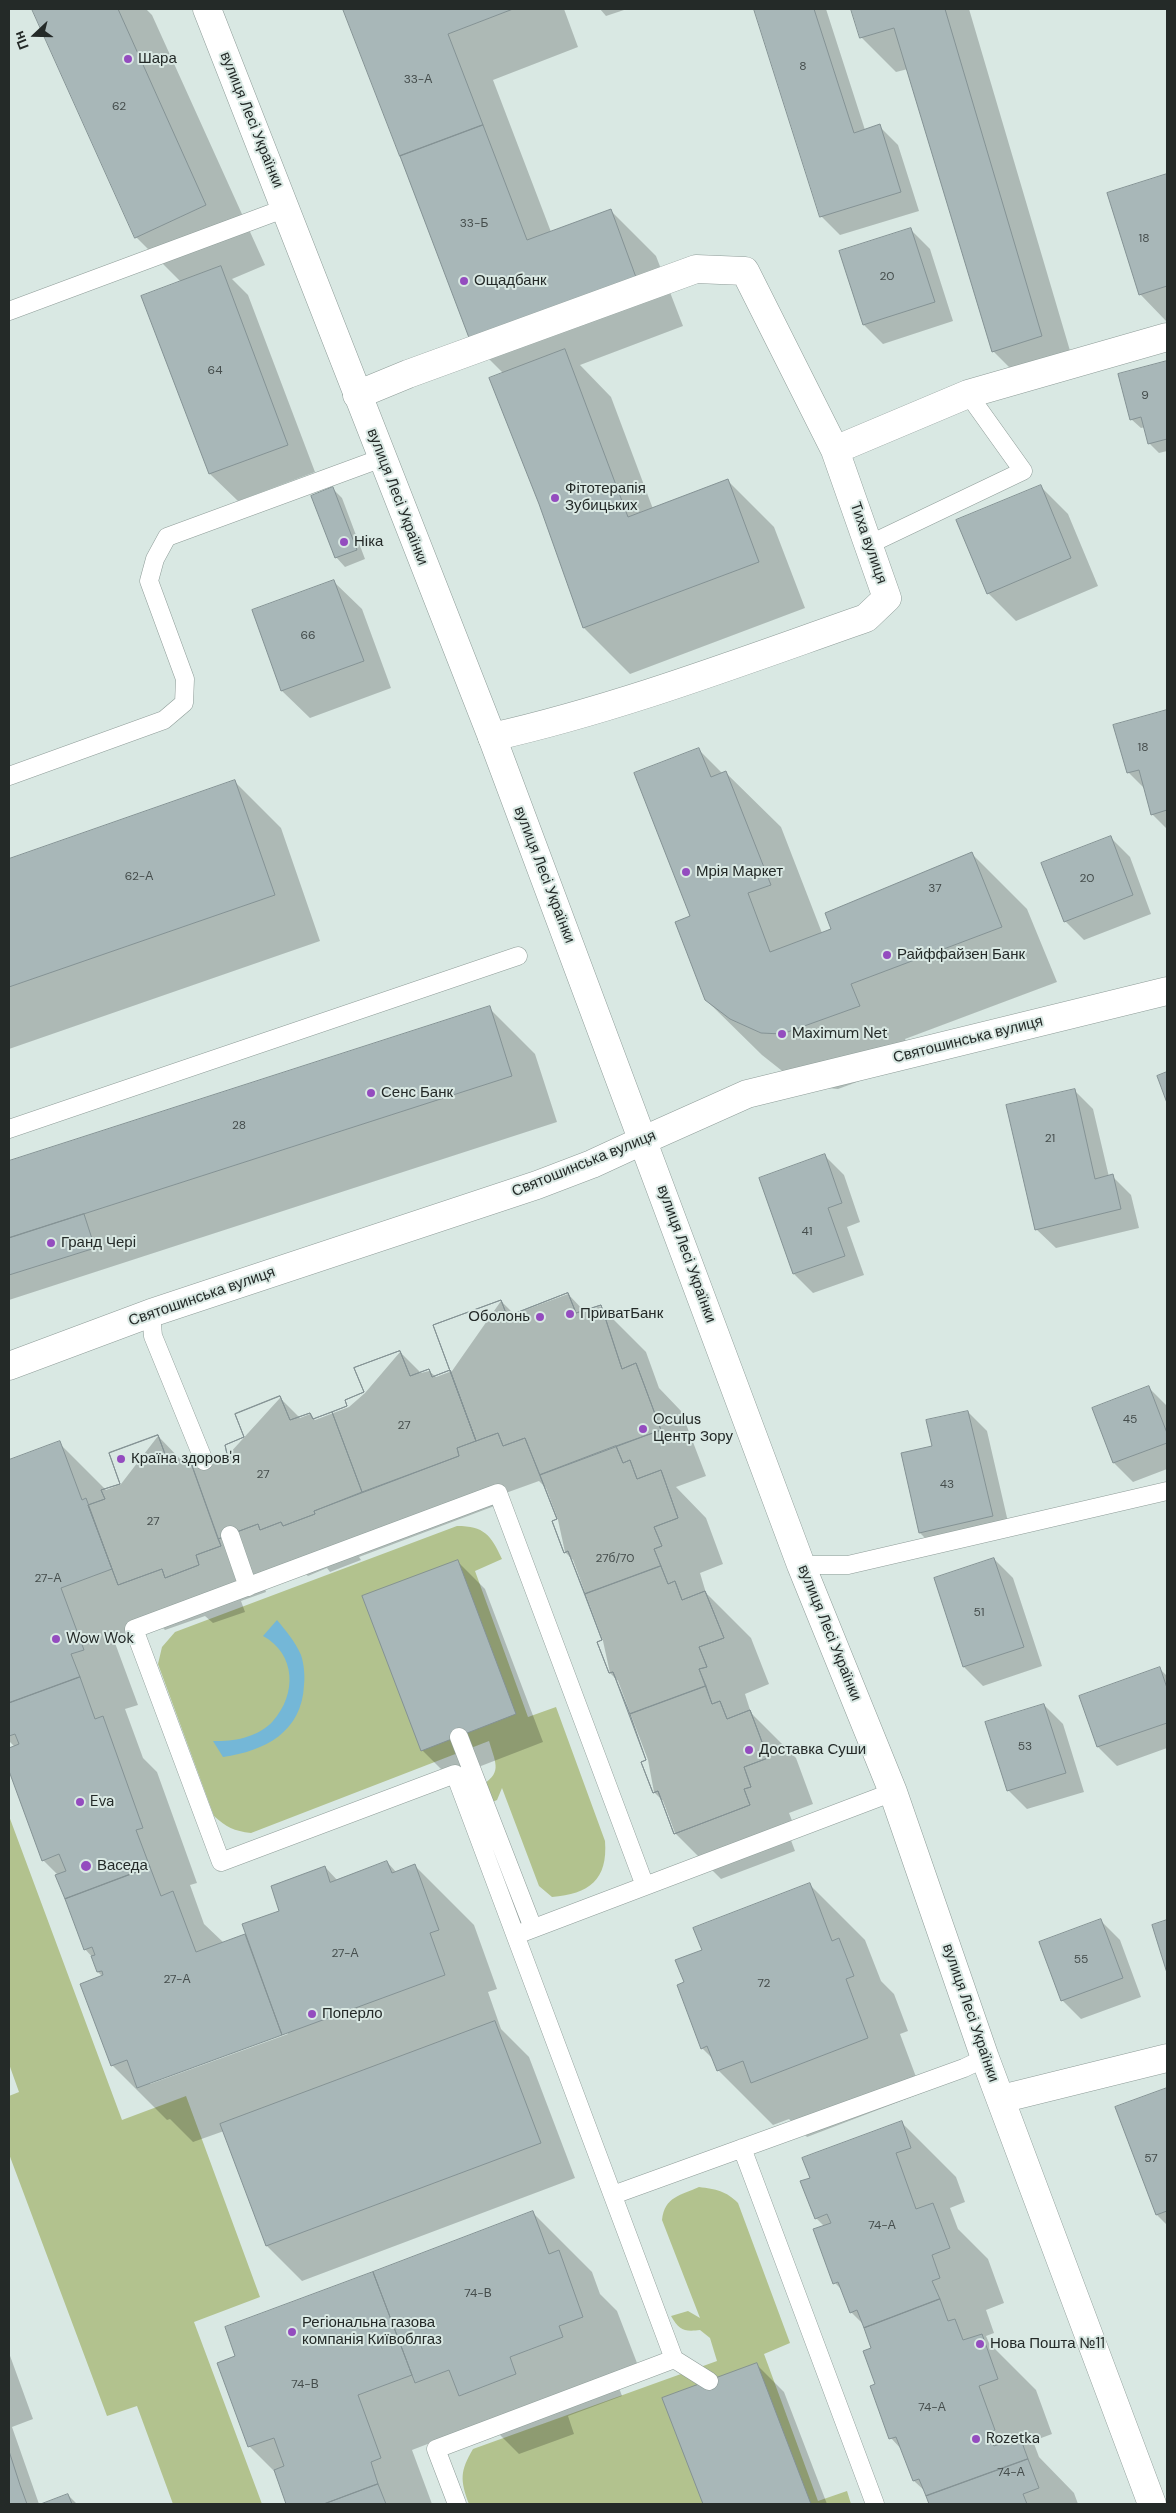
<!DOCTYPE html>
<html>
<head>
<meta charset="utf-8">
<style>
  body { margin:0 }
  #map { position:relative; width:1176px; height:2513px; overflow:hidden; background:#d9e8e3; font-family:"DM Sans",sans-serif }
  canvas { display:block }
  .frame { position:absolute; inset:0; border:10px solid #242a28; pointer-events:none }
  .north { position:absolute; left:10px; top:10px; width:50px; height:50px; -webkit-text-stroke:4px #d9e8e3; paint-order:stroke; rotate:249deg; font-size:14px; font-weight:700; line-height:20px; text-align:center; color:#242a28 }
  .north::after { content:''; display:block; margin:auto; width:18px; height:22px; background:#242a28; clip-path:polygon(50% 0,100% 100%,50% 72%,0 100%) }
</style>
</head>
<body>
<div id="map">
<canvas width="1176" height="2513"></canvas>
<div class="frame"></div>
<div class="north">Пн</div>
</div>
<script>
const context = document.querySelector('canvas').getContext('2d');
context.lineJoin = 'round';
function fill(path, color) {
  context.fillStyle = color;
  context.fill(path, 'evenodd');
}
function trace(path, color, width, dash) {
  context.strokeStyle = color;
  context.lineWidth = width;
  context.lineCap = dash ? 'butt' : 'round';
  context.setLineDash(dash || []);
  context.stroke(path);
}
function write(font, color, halo, rows, align = 'center') {
  context.font = font + ' "DM Sans",sans-serif';
  context.lineWidth = 4;
  context.setLineDash([]);
  context.textBaseline = 'middle';
  context.strokeStyle = halo;
  context.fillStyle = color;
  for (const [text, x, y, turn = 0] of rows) {
    context.save();
    context.translate(x, y);
    context.rotate((+turn || 0) * Math.PI / 180);
    context.textAlign = isNaN(turn) ? turn : align;
    if (halo) context.strokeText(text, 0, 0);
    context.fillText(text, 0, 0);
    context.restore();
  }
}
fill(new Path2D(`
  M457,1526C484,1526 491,1535 502,1559L475,1571L528,1717L556,1707L605,1841C608,1880 589,1894 552,1897L539,1886L502,1788L497,1800L484,1806L479,1787C503,1773 496,1765 489,1741L251,1833C234,1831 226,1827 214,1816L158,1664L162,1647L175,1632Z
  M9,1816L122,2120L186,2096L260,2297L194,2322L262,2504H173L137,2406L107,2416L9,2154V2096L19,2092L9,2064Z
  M699,2187C716,2189 726,2191 738,2203L790,2343L764,2354L818,2501L847,2491L851,2504H469C460,2480 460,2471 473,2449L717,2361L710,2338L700,2330C684,2332 679,2330 671,2316L688,2311L700,2318L662,2220C665,2196 680,2196 699,2187Z`), '#b2c28e');
fill(new Path2D(`
  M277,1620C286,1631 295,1641 301,1655C304,1664 305,1676 304,1685C302,1732 265,1751 223,1757L213,1741C233,1742 259,1737 273,1721C297,1694 296,1654 263,1636Z`), '#74b7d7');
fill(new Path2D(`
  M33,9H146L152,15L265,265L232,279L248,295L315,472L238,501L210,474L181,282L136,237Z
  M343,9H564L578,47L493,80L551,232L610,210L656,256L683,326L580,365L611,397L653,509L728,481L774,527L805,608L630,674L584,628L540,504L504,374L472,342Z
  M600,9H627L606,16Z
  M755,9H826L865,130L879,126L898,145L919,211L840,235L821,216Z
  M853,9H969L1076,371L1028,386L993,351L908,69L896,72L861,37Z
  M1167,175V322L1140,294L1108,193Z
  M911,230L930,249L953,321L883,344L864,325L841,252Z
  M1167,362V451L1159,453L1150,444L1145,427L1141,428L1131,419L1119,375Z
  M1040,486L1068,514L1098,586L1016,621L988,593Z
  M333,489L342,498L365,559L345,567L336,557Z
  M334,582L362,609L391,688L310,718L282,691L253,611Z
  M1167,711V829L1152,814L1146,790L1128,772L1115,726Z
  M698,749L723,774L726,773L781,827L822,933L972,854L1027,909L1057,982L905,1039L914,1061L838,1089L817,1087L786,1074L762,1055L706,1000L692,916Z
  M235,782L281,828L320,941L9,1049V860Z
  M1111,838L1130,857L1151,914L1084,940L1065,921Z
  M489,1008L535,1054L557,1122L9,1300V1163Z
  M1074,1090L1093,1109L1109,1177L1112,1176L1131,1195L1139,1228L1056,1248L1036,1229Z
  M825,1156L844,1175L860,1222L847,1227L864,1275L813,1293L794,1274Z
  M568,1294L585,1312L600,1306L646,1352L659,1388L681,1411L706,1476L676,1487L706,1518L723,1564L700,1573L706,1593L751,1638L769,1684L745,1694L751,1713L796,1758L813,1804L789,1813L797,1833L789,1835L795,1851L721,1879L675,1833L663,1801L654,1792L648,1760L618,1681L610,1673L603,1641L573,1560L565,1552L558,1520L546,1488L539,1481L503,1494L505,1502L359,1557L361,1560L330,1572L327,1568L308,1576L302,1571L264,1585L266,1592L241,1601L245,1612L213,1623L205,1616L165,1630L161,1626L115,1643L138,1705L125,1709L143,1758L157,1772L197,1883L190,1885L204,1924L224,1943L247,1935L281,1912L325,1867L338,1881L387,1862L397,1873L415,1866L474,1925L497,1989L488,1992L501,2029L529,2057L575,2178L302,2281L267,2246L224,2131L193,2142L170,2119L167,2120L112,2065L103,1977L98,1972L93,1958L85,1949L58,1875L43,1860L9,1767V1749L15,1747L9,1741V1461L59,1443L106,1490L121,1484L158,1436L182,1461L188,1459L195,1466L229,1454L280,1398L300,1418L310,1414L315,1420L349,1407L365,1393L400,1352L421,1373L429,1371L436,1377L452,1371L501,1301L514,1314ZM287,2032L288,2034L150,2084V2082Z
  M1149,1388L1167,1406V1469L1133,1482L1114,1463L1094,1409Z
  M968,1412L987,1431L1011,1535L939,1552L920,1533L933,1447Z
  M994,1559L1013,1578L1042,1666L983,1686L964,1667L936,1579Z
  M457,1561L485,1589L543,1742L450,1778L422,1750Z
  M1160,1669L1167,1676V1748L1117,1766L1098,1747Z
  M1044,1705L1063,1724L1084,1792L1027,1809L1008,1790Z
  M810,1885L865,1940L881,1981L894,1994L908,2031L900,2034L922,2093L807,2137L789,2119L773,2125L718,2070L714,2060L702,2048L685,1983L703,1951Z
  M1101,1921L1120,1940L1141,1997L1081,2019L1062,2000Z
  M1167,2089V2225L1157,2215L1117,2108Z
  M901,2122L956,2177L965,2202L950,2208L958,2229L988,2259L1004,2303L986,2310L994,2333L986,2336L989,2343L1036,2390L1052,2434L1033,2441L1039,2457L1074,2493L1078,2504H930L926,2492L914,2481L902,2450L891,2438L876,2385L873,2348L864,2325L851,2312L843,2291L835,2283L824,2226L816,2218L811,2178Z
  M533,2213L592,2272L600,2294L617,2311L642,2376L618,2385L622,2396L568,2416L574,2434L519,2454L498,2433L464,2430L412,2450L432,2504H288L276,2473L249,2446L237,2356Z
  M9,2353L33,2419L12,2427L39,2504H9Z
  M756,2364L784,2392L827,2504H704L664,2399Z
  M68,2495L77,2504H45Z`), '#0003');
const building = new Path2D(`
  M32,9H118L206,205L135,238Z
  M343,9H513L448,34L483,125L400,156Z
  M754,9H814L854,133L880,124L901,192L820,217Z
  M851,9H945L1042,336L992,352L894,28L860,38Z
  M483,125L527,240L611,209L637,280L471,343L400,156Z
  M1167,174V286L1139,295L1107,193Z
  M911,228L935,302L863,325L839,251Z
  M221,266L288,445L209,474L141,296Z
  M565,349L628,517L728,479L759,562L583,628L539,504L489,378Z
  M1167,361V439L1148,444L1141,417L1130,420L1118,374Z
  M1041,485L1071,558L987,594L956,520Z
  M333,487L357,550L335,558L311,496Z
  M334,580L364,661L281,691L252,610Z
  M1167,710V810L1151,815L1139,770L1127,773L1113,725Z
  M699,748L711,777L726,771L771,885L748,893L770,952L831,929L825,913L972,852L1002,927L851,984L860,1006L782,1034L761,1033L730,1019L705,1000L675,922L690,916L634,773Z
  M235,780L275,895L9,987V859Z
  M1111,836L1133,895L1064,922L1041,863Z
  M490,1006L512,1076L9,1238V1161Z
  M1167,1072V1103L1157,1076Z
  M1075,1089L1095,1179L1113,1174L1121,1209L1035,1230L1006,1105Z
  M825,1154L842,1203L828,1208L845,1256L793,1274L759,1178Z
  M84,1214L95,1248L9,1275V1238Z
  M568,1293L576,1313L601,1305L622,1369L636,1363L661,1430L616,1446L623,1463L630,1460L637,1479L661,1470L678,1518L654,1527L662,1546L654,1549L668,1584L675,1581L682,1600L705,1591L724,1638L699,1647L707,1667L699,1669L712,1704L720,1701L727,1719L750,1710L768,1758L744,1767L751,1787L744,1789L750,1805L674,1834L658,1791L653,1793L641,1762L646,1760L613,1672L609,1673L597,1642L602,1640L568,1551L564,1553L552,1521L557,1519L525,1438L503,1446L498,1433L476,1441L433,1325L501,1300L507,1316Z
  M568,1293L576,1313L601,1305L622,1369L636,1363L661,1430L540,1475L525,1438L503,1446L498,1433L476,1441L433,1325L501,1300L507,1316Z
  M400,1351L410,1376L429,1369L432,1377L450,1370L476,1441L457,1448L459,1456L314,1511L315,1514L283,1526L281,1522L260,1530L258,1524L218,1539L221,1546L196,1555L199,1565L165,1578L162,1569L118,1585L88,1505L105,1499L101,1490L120,1484L109,1453L158,1435L169,1465L189,1457L192,1466L227,1454L225,1445L244,1437L235,1414L280,1396L290,1420L310,1413L313,1419L347,1406L345,1400L364,1392L354,1368Z
  M400,1351L410,1376L429,1369L432,1377L450,1370L476,1441L457,1448L459,1456L362,1492L332,1412L347,1406L345,1400L364,1392L354,1368Z
  M1149,1386L1167,1433V1443L1113,1463L1092,1408Z
  M280,1396L290,1420L310,1413L313,1419L332,1412L362,1492L314,1511L315,1514L283,1526L281,1522L260,1530L258,1524L218,1539L192,1466L227,1454L225,1445L244,1437L235,1414Z
  M968,1411L993,1516L919,1533L901,1453L932,1446L926,1420Z
  M158,1435L169,1465L189,1457L221,1546L196,1555L199,1565L165,1578L162,1569L118,1585L88,1505L105,1499L101,1490L120,1484L109,1453Z
  M60,1441L82,1500L86,1498L112,1569L61,1588L84,1650L71,1654L80,1677L9,1703V1460Z
  M616,1446L623,1463L630,1460L637,1479L661,1470L678,1518L654,1527L662,1546L654,1549L661,1566L585,1594L568,1551L564,1553L552,1521L557,1519L540,1475Z
  M994,1558L1024,1647L963,1667L934,1578Z
  M458,1560L516,1714L421,1751L362,1596Z
  M661,1566L668,1584L675,1581L682,1600L705,1591L724,1638L699,1647L707,1667L699,1669L706,1686L630,1714L613,1672L609,1673L597,1642L602,1640L585,1594Z
  M1160,1667L1167,1688V1723L1097,1747L1079,1696Z
  M80,1677L95,1719L103,1716L143,1828L136,1830L150,1867L65,1899L55,1875L66,1871L59,1854L42,1861L9,1771V1748L19,1744L15,1734L9,1736V1703Z
  M706,1686L712,1704L720,1701L727,1719L750,1710L768,1758L744,1767L751,1787L744,1789L750,1805L674,1834L658,1791L653,1793L641,1762L646,1760L630,1714Z
  M1044,1704L1066,1773L1007,1791L985,1722Z
  M387,1861L392,1873L415,1864L439,1930L430,1933L445,1975L282,2035L242,1924L279,1911L271,1886L325,1866L330,1882Z
  M150,1867L161,1896L173,1891L196,1952L245,1934L282,2035L137,2088L127,2060L111,2066L80,1984L103,1975L102,1971L97,1972L91,1956L95,1955L92,1947L84,1950L65,1899Z
  M810,1883L832,1941L839,1938L854,1976L846,1979L868,2038L751,2083L743,2061L717,2071L707,2046L701,2049L677,1985L684,1982L675,1960L702,1950L693,1928Z
  M1101,1919L1123,1978L1061,2001L1039,1942Z
  M1167,1920V1973L1152,1925Z
  M495,2021L541,2143L266,2246L220,2124Z
  M1167,2088V2211L1156,2215L1115,2107Z
  M902,2121L911,2148L896,2153L916,2209L933,2203L950,2248L932,2255L940,2278L932,2281L940,2299L864,2328L857,2310L850,2313L838,2282L833,2284L813,2229L831,2223L827,2214L815,2219L800,2181L810,2178L802,2158Z
  M533,2211L549,2254L559,2250L583,2317L559,2326L563,2337L510,2357L516,2374L459,2396L449,2370L415,2383L373,2272Z
  M373,2272L412,2375L358,2395L381,2458L371,2462L378,2484L324,2504H286L274,2470L284,2466L274,2438L248,2447L217,2363L235,2356L225,2327Z
  M940,2299L948,2321L955,2319L963,2340L982,2334L998,2379L979,2386L995,2430L988,2433L994,2446L1020,2437L1028,2459L926,2496L919,2479L913,2481L896,2437L889,2439L870,2386L875,2384L863,2351L871,2348L864,2328Z
  M757,2363L811,2504H703L662,2398Z
  M9,2451L20,2485L27,2504H9Z
  M1028,2459L1039,2488L1023,2494L1027,2504H929L926,2496Z
  M378,2484L386,2504H324Z
  M68,2494L72,2504H41Z`);
fill(building, '#a8b7b8');
trace(building, '#849294', 1);
const service = new Path2D(`
  M9,311L286,208
  M868,545L1023,471L968,394
  M9,776L164,720L184,703L185,679L149,581L155,559L167,537L382,458
  M9,1129L518,956
  M151,1313L153,1336L204,1461
  M230,1535L248,1587
  M801,1565H848L1167,1491
  M459,1737L533,1928
  M516,1935L893,1792
  M742,2148L875,2504
  M613,2195L964,2068L985,2058
  M674,2359L709,2381
  M457,2504L436,2449L674,2359L455,1774L221,1862L134,1629L498,1493L645,1886`);
const minor = new Path2D(`
  M357,395L408,374L696,269L745,271L835,450L887,598L866,618C743,661 620,708 492,737
  M835,450L968,394L1167,337
  M644,1140L747,1094L1167,991
  M1001,2099L1167,2058`);
const tertiary = new Path2D(`
  M207,9L492,737L801,1565L893,1792L985,2058L1152,2504
  M9,1366L151,1313L537,1185L592,1164L644,1140`);
trace(service, '#8e9c98', 19);
trace(minor, '#8e9c98', 29);
trace(tertiary, '#8e9c98', 29);
trace(service, '#fff', 18);
trace(minor, '#fff', 28);
trace(tertiary, '#fff', 28);
for (const [x, y, r, color] of [
  [128,59,5,"#944cbf"],
  [464,281,5,"#944cbf"],
  [555,498,5,"#944cbf"],
  [344,542,5,"#944cbf"],
  [686,872,5,"#944cbf"],
  [887,955,5,"#944cbf"],
  [782,1034,5,"#944cbf"],
  [371,1093,5,"#944cbf"],
  [51,1243,5,"#944cbf"],
  [570,1314,5,"#944cbf"],
  [540,1317,5,"#944cbf"],
  [643,1429,5,"#944cbf"],
  [121,1459,5,"#944cbf"],
  [56,1639,5,"#944cbf"],
  [749,1750,5,"#944cbf"],
  [80,1802,5,"#944cbf"],
  [86,1866,6,"#944cbf"],
  [312,2014,5,"#944cbf"],
  [292,2332,5,"#944cbf"],
  [980,2344,5,"#944cbf"],
  [976,2439,5,"#944cbf"]
]) {
  const dot = new Path2D();
  dot.arc(x, y, r, 0, 2 * Math.PI);
  context.fillStyle = color;
  context.fill(dot);
  trace(dot, '#d9e8e3', 2);
}
write('12px', '#454d4c', null, [
  ["8",803,67],
  ["33-А",418,80],
  ["62",119,107],
  ["33-Б",474,224],
  ["18",1144,239],
  ["20",887,277],
  ["64",215,371],
  ["9",1145,396],
  ["66",308,636],
  ["18",1143,748],
  ["62-А",139,877],
  ["20",1087,879],
  ["37",935,889],
  ["28",239,1126],
  ["21",1050,1139],
  ["41",807,1232],
  ["45",1130,1420],
  ["27",404,1426],
  ["27",263,1475],
  ["43",947,1485],
  ["27",153,1522],
  ["27б/70",615,1559],
  ["27-А",48,1579],
  ["51",979,1613],
  ["53",1025,1747],
  ["27-А",345,1954],
  ["55",1081,1960],
  ["27-А",177,1980],
  ["72",764,1984],
  ["57",1151,2159],
  ["74-А",882,2226],
  ["74-В",478,2294],
  ["74-В",305,2385],
  ["74-А",932,2408],
  ["74-А",1011,2473]
]);
write('15px', '#242a28', '#d9e8e3', [
  ["Шара",138,59],
  ["Ощадбанк",474,281],
  ["Фітотерапія",565,489],
  ["Зубицьких",565,506],
  ["Ніка",354,542],
  ["Мрія Маркет",696,872],
  ["Райффайзен Банк",897,955],
  ["Maximum Net",792,1034],
  ["Сенс Банк",381,1093],
  ["Гранд Чері",61,1243],
  ["ПриватБанк",580,1314],
  ["Оболонь",530,1317,"right"],
  ["Oculus",653,1420],
  ["Центр Зору",653,1437],
  ["Країна здоров'я",131,1459],
  ["Wow Wok",66,1639],
  ["Доставка Суши",759,1750],
  ["Eva",90,1802],
  ["Васеда",97,1866],
  ["Поперло",322,2014],
  ["Регіональна газова",302,2323],
  ["компанія Київоблгаз",302,2340],
  ["Нова Пошта №11",990,2344],
  ["Rozetka",986,2439]
], 'left');
write('15px', '#242a28', '#d9e8e3', [
  ["вулиця Лесі Українки",251,120,68],
  ["вулиця Лесі Українки",397,497,69],
  ["Тиха вулиця",868,543,71],
  ["вулиця Лесі Українки",544,875,69],
  ["Святошинська вулиця",968,1040,-14],
  ["Святошинська вулиця",584,1164,-22],
  ["вулиця Лесі Українки",686,1254,70],
  ["Святошинська вулиця",202,1297,-19],
  ["вулиця Лесі Українки",829,1633,68],
  ["вулиця Лесі Українки",970,2013,71]
]);
</script>
</body>
</html>
